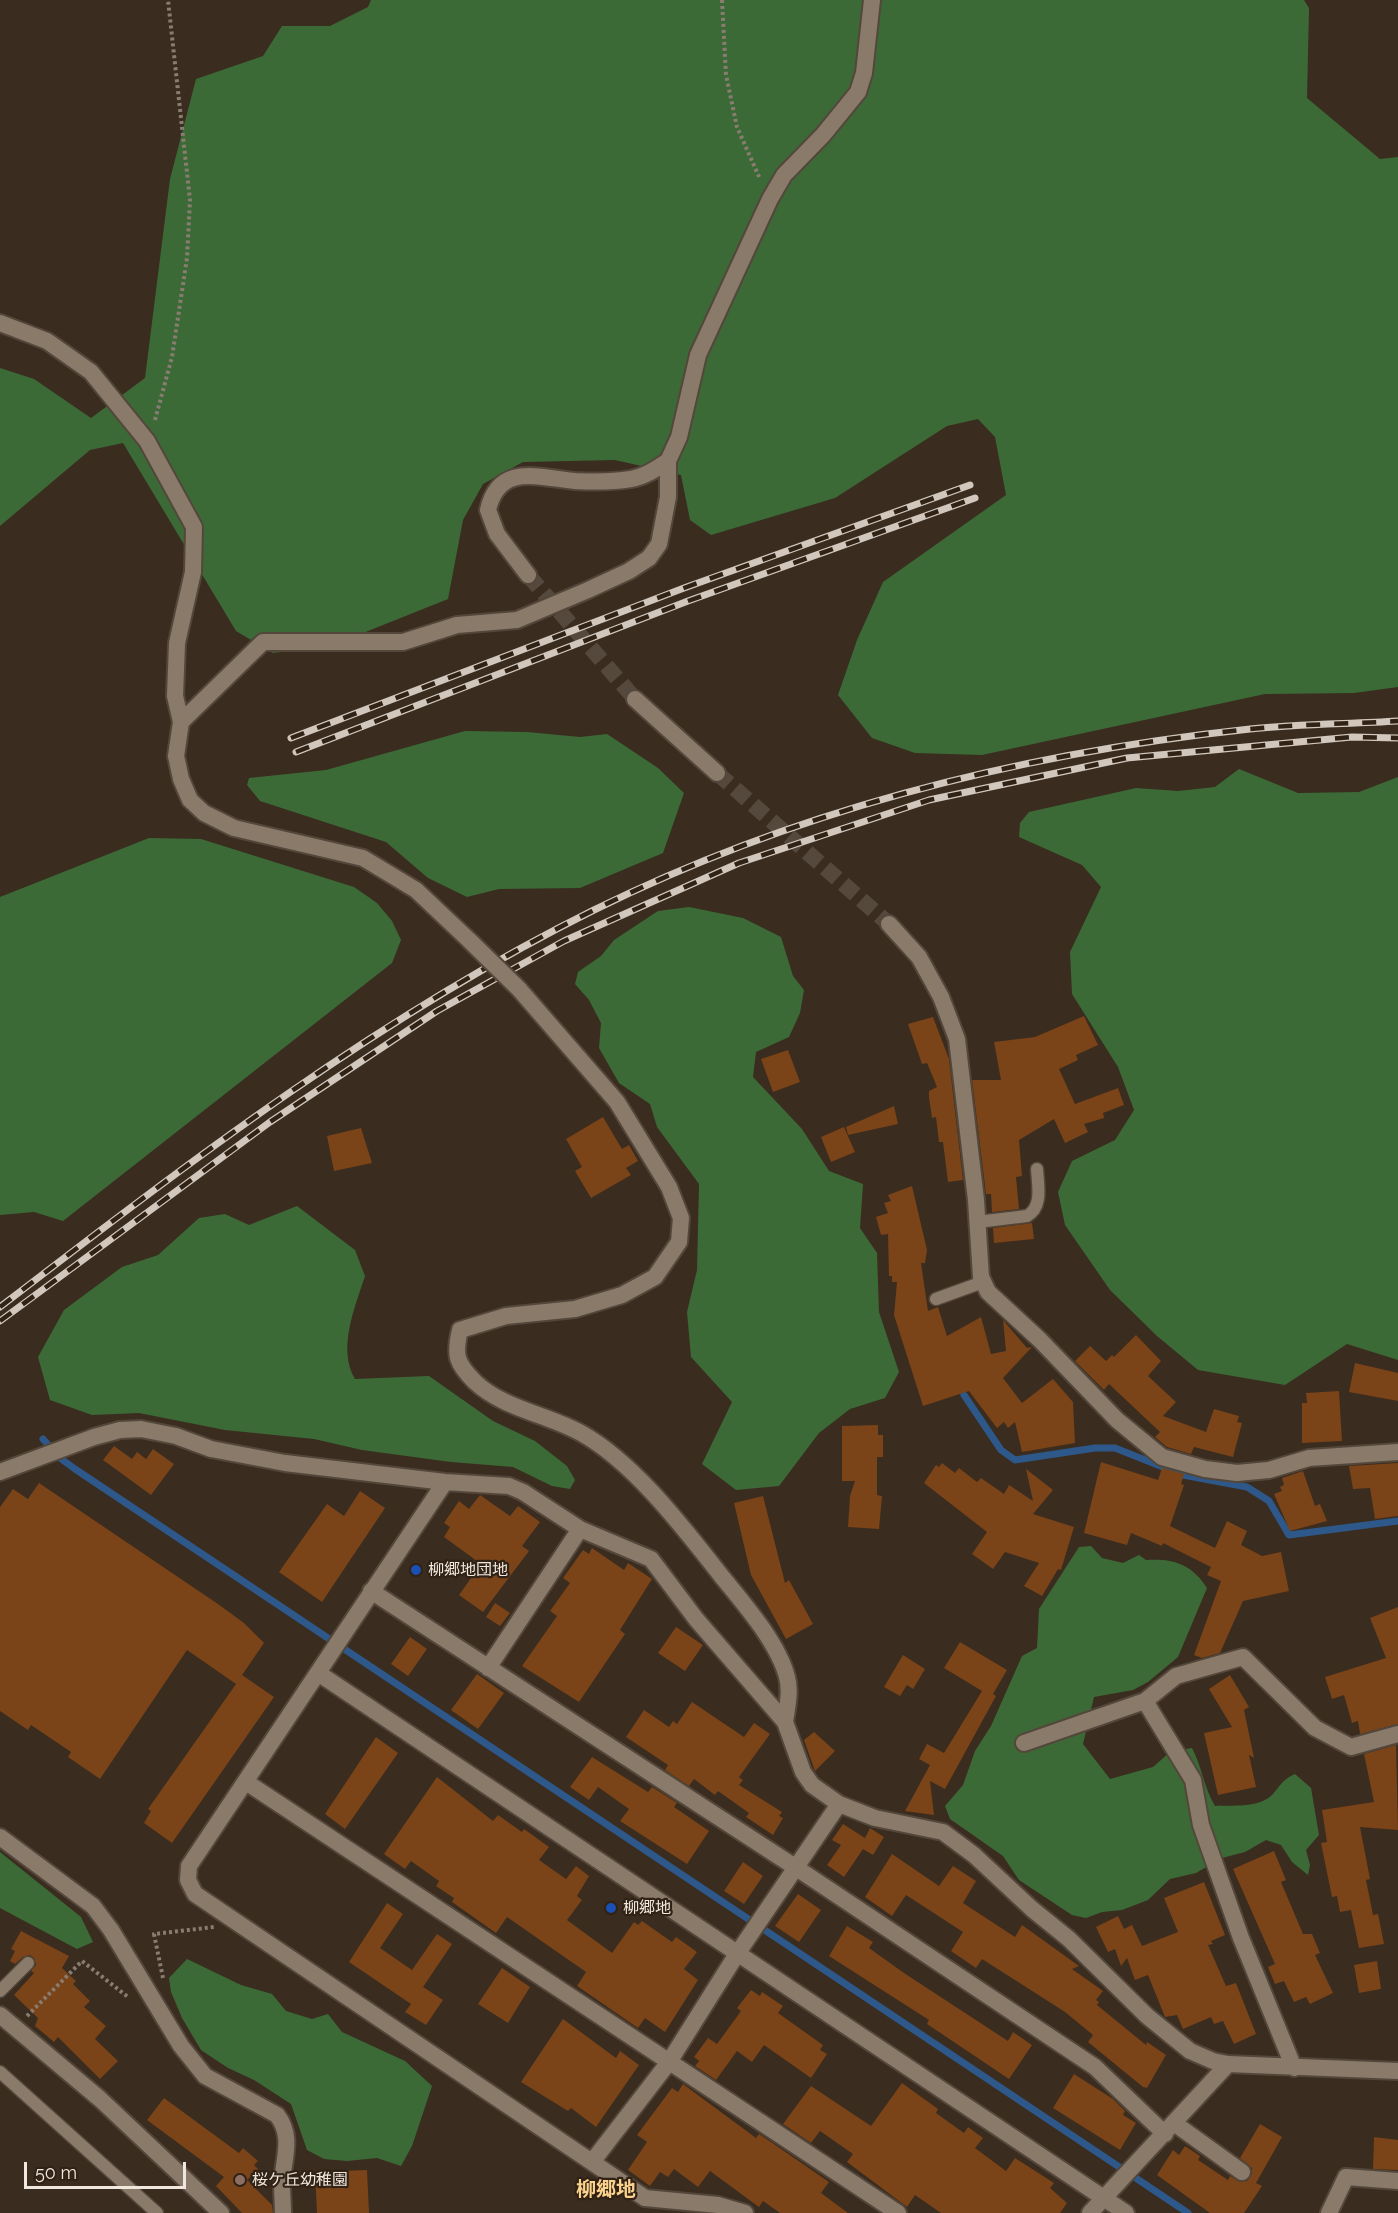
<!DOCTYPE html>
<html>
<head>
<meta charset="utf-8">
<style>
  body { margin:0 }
  #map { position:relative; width:1398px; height:2213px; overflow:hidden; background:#3a2c1f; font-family:Raleway,sans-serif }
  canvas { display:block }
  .scale { position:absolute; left:24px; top:2162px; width:162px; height:27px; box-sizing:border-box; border:3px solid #f0e7de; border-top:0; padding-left:8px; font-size:18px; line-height:21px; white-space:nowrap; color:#f0e7de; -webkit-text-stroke:4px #302215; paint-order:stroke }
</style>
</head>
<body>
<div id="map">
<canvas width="1398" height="2213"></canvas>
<div class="scale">50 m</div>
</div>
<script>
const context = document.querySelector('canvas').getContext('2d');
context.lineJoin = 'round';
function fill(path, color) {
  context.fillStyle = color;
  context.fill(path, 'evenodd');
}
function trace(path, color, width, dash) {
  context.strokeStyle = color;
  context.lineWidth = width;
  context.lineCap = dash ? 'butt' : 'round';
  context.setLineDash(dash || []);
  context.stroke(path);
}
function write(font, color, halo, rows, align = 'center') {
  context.font = font + ' Raleway,"Noto Sans JP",sans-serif';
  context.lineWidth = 4.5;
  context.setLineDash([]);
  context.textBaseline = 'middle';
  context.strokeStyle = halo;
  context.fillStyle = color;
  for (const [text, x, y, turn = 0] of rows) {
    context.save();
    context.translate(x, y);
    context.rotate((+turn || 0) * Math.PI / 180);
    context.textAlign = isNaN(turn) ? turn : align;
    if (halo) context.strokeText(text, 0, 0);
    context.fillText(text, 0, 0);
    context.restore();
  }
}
fill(new Path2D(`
  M371,0H1304L1309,8L1307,98L1380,159L1398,157V687L1354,693L1265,694L982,755L915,753L872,738L838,695L857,640L883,582L1006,495L995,437L978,419L947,426L835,498L711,535L690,520L681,475L615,460L523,462L483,484L463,520L448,599L333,645L273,653L236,631L123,443L90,450L0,526V368L34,379L91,418L145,378L170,179L196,79L263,56L282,26H330L368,7Z
  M465,731L527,732L580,737L607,734L658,768L684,793L663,853L580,888L499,889L467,897L428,878L386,842L260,801L247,785L249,778L326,770Z
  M1239,769L1298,793L1359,792L1398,777V1360L1347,1344L1285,1385L1198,1370L1157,1336L1110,1290L1065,1225L1058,1192L1072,1161L1115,1140L1134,1110L1118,1067L1072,994L1070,952L1101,887L1082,865L1019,837L1020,823L1029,812L1136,788L1178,791L1215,787Z
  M149,838L201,839L354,887L377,903L392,921L401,940L392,963L63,1221L34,1212L0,1215V897Z
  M689,907L743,918L781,937L793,976L804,990L800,1013L789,1037L756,1052L753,1077L802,1129L829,1171L863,1184L860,1228L877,1253L879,1312L899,1372L885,1398L850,1409L819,1433L779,1486L736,1490L702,1464L732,1402L691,1357L687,1312L697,1270L699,1184L657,1127L650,1104L619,1083L599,1048L601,1023L589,1000L575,984L578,972L601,956L614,940L658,911Z
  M297,1206L355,1250L365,1276C355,1307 337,1349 355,1379L429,1376L493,1421L535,1441L567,1466L575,1480L570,1489L552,1486L513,1467L451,1462L362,1450L314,1439L225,1430L139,1413L92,1415L50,1400L38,1357L64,1310L122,1267L158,1255L199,1218L225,1214L249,1225Z
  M1091,1546L1102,1558L1123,1563L1139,1555L1146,1560C1173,1558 1192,1564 1207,1588L1178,1657L1148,1682L1133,1690L1094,1697L1083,1744L1110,1779L1153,1767L1170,1752L1192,1748C1202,1767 1204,1788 1215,1806C1231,1805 1258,1808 1271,1796C1281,1786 1280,1781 1295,1774L1311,1788L1319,1835L1306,1850L1310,1865L1308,1875L1292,1862L1281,1845L1266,1840L1245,1852L1222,1858L1196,1873L1170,1879L1148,1900L1122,1910L1102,1912L1086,1918L1072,1915L1019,1880L1003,1856L950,1819L945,1806L963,1785L975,1751L991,1726L1022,1656L1037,1648L1039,1609L1079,1547Z
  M0,1852L81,1917L93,1942L77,1949L0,1908Z
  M187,1959L241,1985L272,1994L286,2011L312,2019L328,2014L342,2032L405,2061L432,2086L412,2146L401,2166L377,2158L347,2161L324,2159L307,2150L291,2104L254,2080L228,2068L201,2050L182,2018L171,1992L169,1978Z`), '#3c6a37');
trace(new Path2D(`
  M964,1395L1001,1450L1015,1460L1095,1448H1115L1183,1475L1247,1487L1269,1501L1289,1535L1398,1521
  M43,1439L60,1458L75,1469L1188,2213`), '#2d5889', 7);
fill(new Path2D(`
  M1084,1016L1098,1045L1076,1055L1078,1060L1059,1069L1075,1104L1118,1088L1124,1105L1103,1113L1104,1118L1084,1124L1088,1132L1065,1143L1054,1119L1019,1140L1022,1176L1016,1177L1019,1209L992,1212L991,1194H986L972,1080H1001L994,1042L1035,1037Z
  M933,1017L949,1059L963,1180L948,1182L943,1142H939L936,1117L932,1118L929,1097V1091L937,1087L927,1063L922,1064L908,1024Z
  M788,1050L800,1082L773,1092L761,1059Z
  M894,1106L898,1124L848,1135L846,1127Z
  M603,1117L622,1149L629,1145L638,1161L626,1168L631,1175L591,1198L575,1171L582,1167L566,1139Z
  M844,1127L855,1152L831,1162L821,1137Z
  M361,1128L372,1163L334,1171L327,1136Z
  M912,1186L927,1250L925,1263H921L928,1311L938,1307L947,1336L981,1317L991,1354L1006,1351L1003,1320L1027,1348L1032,1347L1003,1378L1022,1403L1053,1379L1073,1402L1075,1443L1022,1452L1015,1422L1008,1428L1004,1422L997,1428L969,1391L923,1406L894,1315L897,1282H892V1276H889L888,1234L881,1235L876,1217L888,1213L884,1203L891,1201L888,1195Z
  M1032,1223L1034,1239L994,1243L993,1228Z
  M1136,1335L1161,1361L1148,1376L1176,1402L1163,1416L1206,1432L1214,1409L1239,1416L1237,1422L1242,1423L1233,1457L1194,1447L1191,1454L1167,1447L1155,1437L1160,1432L1109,1384L1104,1390L1075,1361L1090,1346L1106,1361L1112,1355L1114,1357Z
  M1355,1363L1398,1373V1401L1349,1392Z
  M1339,1391L1342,1441L1302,1443V1403H1307L1306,1393Z
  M878,1425V1435H883V1457H877V1495L882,1496L879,1529L848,1527L850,1496L855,1481H842V1426Z
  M114,1446L132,1459L137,1452L146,1459L153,1449L174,1464L151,1495L103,1460Z
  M1101,1462L1158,1480L1162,1468L1184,1474L1181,1484L1184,1485L1170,1526L1215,1548L1227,1521L1247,1531L1241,1545L1262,1556L1281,1552L1289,1591L1243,1601L1220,1653L1202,1658L1194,1655L1221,1581L1207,1575L1211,1567L1163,1543L1162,1546L1131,1533L1127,1545L1084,1533Z
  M942,1463L955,1473L959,1468L977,1482L981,1478L1004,1494L1009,1485L1033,1501L1026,1469L1053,1490L1033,1514L1074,1527L1061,1570L1058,1569L1042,1596L1024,1586L1039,1563L1005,1552L993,1569L972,1554L987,1532L924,1483L936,1465L939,1467Z
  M1398,1463V1516L1375,1519L1370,1488L1353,1489L1349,1466Z
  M1303,1471L1315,1506L1320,1504L1327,1521L1290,1531L1274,1494L1282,1491L1280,1487L1284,1485L1282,1478Z
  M39,1483L218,1604L244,1623L264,1643L238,1681L242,1675L274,1697L172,1843L144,1823L151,1811L148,1809L236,1684L187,1650L100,1779L68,1757L71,1752L31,1725L28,1730L0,1711V1507L13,1489L28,1499Z
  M360,1491L385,1508L322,1602L279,1572L327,1504L344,1516Z
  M480,1495L510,1516L518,1506L540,1522L522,1546L529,1551L483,1612L459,1595L481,1564L444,1537L450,1527L444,1523L459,1501L469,1509Z
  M763,1496L785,1583L789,1580L813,1624L786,1639L751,1575L734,1503Z
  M592,1548L624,1570L628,1563L652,1579L620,1630L625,1634L579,1702L522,1666L557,1616L550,1611L570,1583L563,1578L583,1550L589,1554Z
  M495,1603L510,1613L500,1626L486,1617Z
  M1398,1607V1724L1360,1734L1358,1721L1352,1723L1344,1695L1332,1699L1325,1677L1386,1658L1370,1618Z
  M676,1627L703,1645L685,1671L658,1653Z
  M410,1637L427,1649L408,1676L391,1664Z
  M960,1642L1007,1670L993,1694L996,1696L945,1789L930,1781L934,1815L905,1811L930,1765L919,1759L927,1744L944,1753L982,1691L944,1668Z
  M903,1655L925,1669L913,1689L907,1685L900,1696L884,1687Z
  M477,1674L504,1693L478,1729L451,1710Z
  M1230,1675L1249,1707L1244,1710L1254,1758L1249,1755L1256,1787L1218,1795L1204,1733L1232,1727L1209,1689Z
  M692,1702L744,1737L754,1723L770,1734L739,1777L743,1780L739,1785L782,1812L779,1816L783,1818L773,1835L746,1817L749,1813L718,1791L715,1795L694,1779L689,1786L665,1770L668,1765L626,1737L644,1710L669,1727L673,1721L677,1724Z
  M814,1732L835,1751L815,1771L804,1740Z
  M376,1737L398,1753L345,1829L325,1814Z
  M1396,1745L1398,1830L1360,1827L1370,1879L1366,1880L1373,1915L1378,1914L1384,1944L1359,1948L1351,1910L1340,1912L1337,1896L1332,1897L1321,1843L1327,1842L1322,1810L1374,1802L1364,1754Z
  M592,1757L648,1792L652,1787L677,1803L674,1807L709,1831L687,1864L620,1821L629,1809L598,1787L589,1800L570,1787Z
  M437,1777L493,1821L498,1815L522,1832L524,1829L549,1847L539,1860L566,1879L576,1866L589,1876L577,1896L582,1900L567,1920L612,1953L634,1922L638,1925L642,1921L672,1942L676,1937L697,1952L684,1969L698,1980L665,2032L645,2018L638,2028L577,1986L586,1972L507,1917L496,1933L452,1902L454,1898L436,1886L439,1881L411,1861L405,1869L384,1854Z
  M843,1824L865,1838L870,1828L884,1837L873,1855L863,1849L844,1877L827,1865L841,1845L832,1840Z
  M1274,1851L1286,1880L1281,1882L1303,1934H1312L1320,1953L1315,1955L1333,1993L1310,2004L1306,1997L1294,2002L1284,1981L1275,1984L1268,1967L1275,1964L1233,1869Z
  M892,1854L939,1886L953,1866L976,1881L963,1903L1015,1937L1022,1925L1079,1966L1072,1969L1103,1991L1096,2000L1099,2002L1097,2005L1146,2045L1147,2042L1166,2055L1147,2088L1143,2087L1088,2042L1093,2035L1065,2012L982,1959L976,1968L951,1951L963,1932L906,1895L892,1916L865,1897Z
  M743,1862L763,1876L744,1904L724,1891Z
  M1204,1882L1225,1935L1211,1941L1213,1944L1208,1945L1226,1986L1236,1983L1256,2034L1234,2044L1223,2021L1214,2024L1211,2017L1183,2029L1177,2015L1165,2017L1148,1975L1135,1980L1127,1958L1121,1966L1115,1949L1108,1952L1096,1927L1118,1916L1124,1929L1132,1925L1142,1946L1178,1932L1164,1898Z
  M798,1894L821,1910L799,1942L775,1926Z
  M387,1903L403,1914L380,1948L412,1970L437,1934L452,1944L423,1987L443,2000L426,2025L405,2012L411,2004L349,1962Z
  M847,1926L873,1942L869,1948L904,1973L1008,2041L1013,2032L1032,2045L1009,2079L927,2024L929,2020L829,1956Z
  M21,1931L69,1956L62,1968L76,1981L73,1984L90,2001L84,2007L106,2026L95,2039L118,2061L100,2079L58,2037L54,2042L35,2026L38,2018L14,1995L34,1973L31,1971L36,1965L34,1958L30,1955L23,1957L15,1964L10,1961L15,1951L11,1949Z
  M1377,1961L1381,1989L1359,1993L1354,1965Z
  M502,1968L530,1987L508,2023L478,2004Z
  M751,1990L760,1996L762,1992L783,2006L778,2013L823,2045L820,2050L827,2054L811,2078L764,2045L752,2062L737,2051L716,2080L695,2066L699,2061L694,2057L708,2038L717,2044L741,2011L737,2008Z
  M563,2019L616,2058L620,2051L639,2065L596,2127L571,2108L568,2111L521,2082Z
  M1074,2074L1113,2099L1125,2111L1123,2115L1136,2123L1120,2150L1053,2108Z
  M902,2083L938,2109L936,2113L964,2133L968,2127L983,2138L975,2148L1006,2171L1015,2158L1054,2183L1050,2188L1067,2203L1060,2213H941L915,2195L907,2207L847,2162L853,2154L820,2131L811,2143L783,2124L811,2086L871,2126Z
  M683,2084L756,2138L759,2134L771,2142L829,2182L821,2193L848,2213H780L763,2201L759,2207L710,2171L698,2187L674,2169L668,2177L660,2172L650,2186L628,2170L647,2142L637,2135L672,2088L678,2092Z
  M164,2098L239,2153L243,2148L258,2161L254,2165L258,2169L247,2180L272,2205L273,2213H242L216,2186L224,2177L147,2120Z
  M1260,2124L1282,2137L1256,2183L1262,2186L1244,2213H1210L1157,2175L1173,2150L1179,2155L1185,2146L1200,2156L1198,2160L1228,2180L1230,2176L1240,2182L1247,2181L1252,2174V2168L1240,2158Z
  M1374,2137L1398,2140V2170L1373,2169Z
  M367,2170L369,2213H317L315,2172Z`), '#7a4318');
trace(new Path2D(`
  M528,575L635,699
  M717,773L889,924`), '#55483c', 16, [16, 8]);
const service = new Path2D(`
  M977,1222L1027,1216C1043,1207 1038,1186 1037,1169
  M936,1299L983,1282
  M0,1991L28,1963
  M0,2072L157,2213`);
const minor = new Path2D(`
  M0,323L47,341L91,372L147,441L194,527L193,572L177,643L175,696L181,722L176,756L181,779L190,800L204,813L234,828L363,858L416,890L470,941
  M528,575L497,534L488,510C499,462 539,478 575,481C593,482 613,482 631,479C645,477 657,468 668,461
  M635,699L717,773
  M181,722L263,642H403L457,625L517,620L588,590L629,571L649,558L659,544L668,497V461L679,437L698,355L770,199L784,175L823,135L858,92L864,73L872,0
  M889,924L919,957L941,997L957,1039L976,1200L981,1277L988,1292L1040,1340L1117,1420L1162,1457L1205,1469L1237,1473L1269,1470L1309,1458L1398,1452
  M519,989L617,1102L669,1187L681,1218L679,1242L655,1277L622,1295L575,1309L506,1316L460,1330C454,1355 456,1363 475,1382C504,1409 546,1414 581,1433C635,1463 685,1530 723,1578C745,1605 778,1643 787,1677C791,1691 787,1708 785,1722
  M0,1472L94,1437L120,1430L141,1429L176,1436L211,1449L285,1463L445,1482L509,1486L523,1492L580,1529L651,1559L696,1619L785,1722L803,1772L812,1785L839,1804L875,1818L943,1832L974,1855L1032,1909L1069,1939L1147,2016L1190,2051L1213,2061L1228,2064L1398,2071
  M445,1482L189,1866L188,1880L195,1894L645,2198L718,2205L745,2213
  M371,1591L795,1867L1095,2067L1165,2134
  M488,1668L580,1529
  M318,1673L1126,2213
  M1145,1701L1176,1676L1243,1657L1315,1728L1351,1747L1398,1734
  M1024,1743L1145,1701L1193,1780L1201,1825L1241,1938L1294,2068
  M246,1782L898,2213
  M0,1837L93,1906L111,1930L181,2046L205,2076L277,2115C294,2137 283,2159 282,2184C282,2194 283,2204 283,2213
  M0,2015L100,2099L221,2213
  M1174,2123L1242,2172
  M592,2162L669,2062L737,1954L839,1804
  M1090,2213L1228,2064
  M1329,2213L1346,2177L1398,2181`);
trace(service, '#53473b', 15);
trace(minor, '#53473b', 20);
trace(new Path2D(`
  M722,0L726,75L737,127L760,179
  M155,420L172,357L187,258L190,200L168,0
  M163,1978L154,1934L214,1927
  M27,2016L82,1961L128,1997`), '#897d72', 4, [3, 3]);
trace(service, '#8a7a6a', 12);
trace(minor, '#8a7a6a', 16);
const rail = new Path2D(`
  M291,738L684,588L970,485
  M296,752L688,601L975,498
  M0,1307C189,1162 380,1016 594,910C799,809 1024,753 1250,729C1299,724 1349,724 1398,721
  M0,1321L270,1122L437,1011L564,941L739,863L929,800L1127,758L1352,737L1398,738`);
trace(rail, '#d1c7bd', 7);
trace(rail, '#302215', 4.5, [14]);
const minorBridge = new Path2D(`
  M470,941L519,989`);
trace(minorBridge, '#53473b', 20, []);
trace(minorBridge, '#8a7a6a', 16);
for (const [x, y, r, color] of [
  [416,1570,6,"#1a4fb4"],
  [611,1908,6,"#1a4fb4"],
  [240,2180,6,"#8d6e63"]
]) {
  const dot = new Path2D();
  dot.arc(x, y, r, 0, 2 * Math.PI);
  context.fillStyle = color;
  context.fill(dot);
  trace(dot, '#302215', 2);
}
write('16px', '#f0e7de', '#302215', [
  ["柳郷地団地",428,1570],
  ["柳郷地",623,1908],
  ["桜ケ丘幼稚園",252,2180]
], 'left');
write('bold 20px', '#fad28b', '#302215', [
  ["柳郷地",606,2190]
]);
</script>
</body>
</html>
